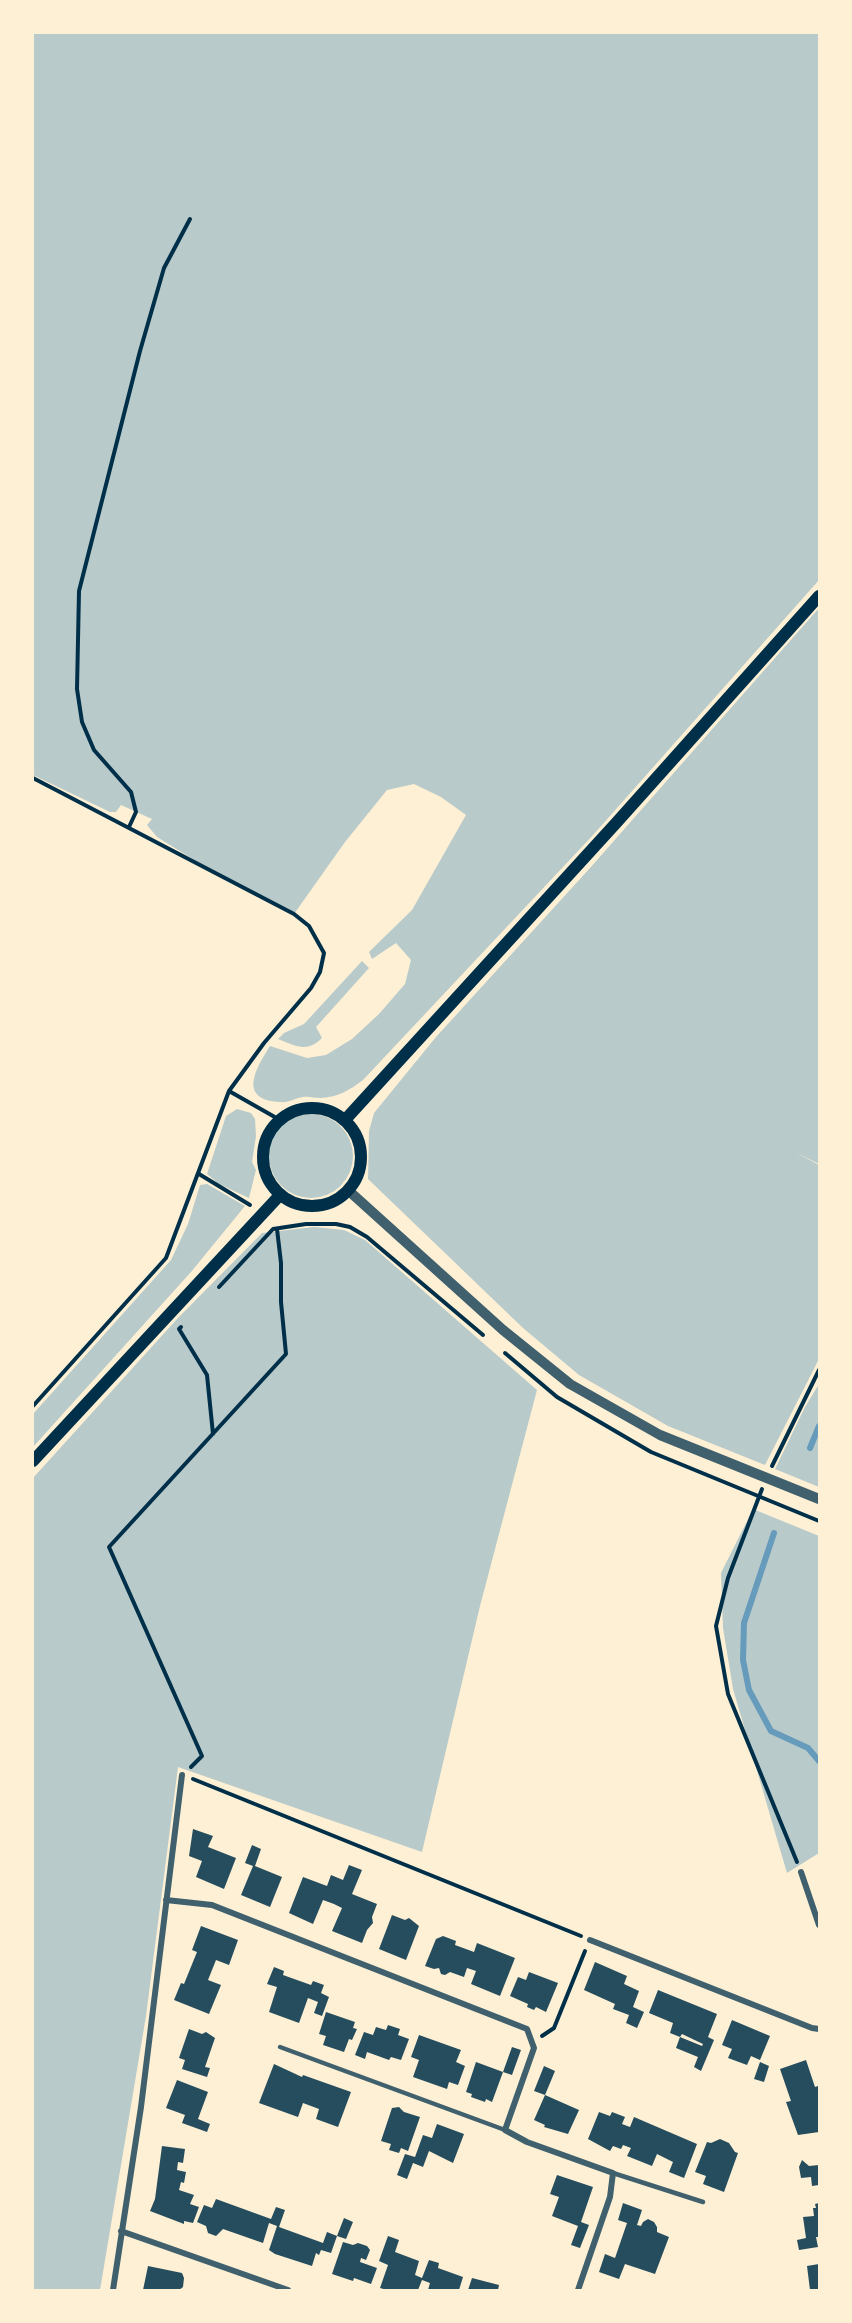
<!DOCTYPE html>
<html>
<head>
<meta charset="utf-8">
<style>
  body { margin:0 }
  #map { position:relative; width:852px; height:2323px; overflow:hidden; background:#fdf0d5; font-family:Barlow,sans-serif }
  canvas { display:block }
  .frame { position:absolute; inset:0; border:34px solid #fdf0d5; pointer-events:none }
</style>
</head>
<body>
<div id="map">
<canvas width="852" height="2323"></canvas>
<div class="frame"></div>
</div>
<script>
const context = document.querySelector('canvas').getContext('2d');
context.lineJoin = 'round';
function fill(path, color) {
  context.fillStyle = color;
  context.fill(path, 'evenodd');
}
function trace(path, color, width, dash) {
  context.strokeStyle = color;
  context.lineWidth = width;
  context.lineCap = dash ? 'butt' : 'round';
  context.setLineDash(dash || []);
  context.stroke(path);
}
fill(new Path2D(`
  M33,33H819V580L594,834L363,1080C350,1090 338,1097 321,1098C315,1098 308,1096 303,1097C295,1098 289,1103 280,1102C237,1100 256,1068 270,1046L307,1058L326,1055L352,1039L379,1014L405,984L411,960L396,943L372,959L369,952L412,910L466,815L441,797L414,784L387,790L345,842L294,914L230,882L157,837L147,825L152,819L121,805L116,812H110L33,775Z
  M819,608V1164L795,1152L819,1165V1359L765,1465L668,1426L579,1375L523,1328L368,1179L369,1131L374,1113L436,1037L590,868Z
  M362,961L369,968L316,1027L322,1038C307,1053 296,1046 278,1039L284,1033L304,1024Z
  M237,1109L251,1113L255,1119L256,1136L252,1162L256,1170L249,1198L219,1184L207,1174L226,1116Z
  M269 1156a42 42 0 1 1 84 0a42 42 0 1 1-84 0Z
  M207,1184L245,1206L191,1272L33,1447V1414L171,1260L188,1224L200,1185Z
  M314,1227L344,1230L365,1240L537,1390L480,1606L422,1852L178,1767L146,2016L100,2290H33V1478L177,1319L262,1233Z
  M819,1384V1487L775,1469L805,1407Z
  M753,1509L819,1536V1853L787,1873L733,1689L723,1628L721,1573Z`), '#b9caca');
trace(new Path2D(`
  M810,1448L819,1426
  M774,1533L744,1623L743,1660L749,1690L771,1731L808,1748L819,1761`), '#669bbc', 6);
fill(new Path2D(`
  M193,1829L213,1836L208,1847L236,1858L224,1889L196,1877L202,1861L189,1856Z
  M252,1845L261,1849L255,1866L282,1877L270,1907L241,1895L253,1866L245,1863Z
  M349,1865L362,1870L352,1894L377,1904L372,1917L373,1923L367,1930L362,1943L332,1931L342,1908L334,1904L323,1900L313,1924L289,1913L303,1877L327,1886L331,1875L343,1880Z
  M392,1915L405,1920L409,1918L419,1926L406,1960L379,1949Z
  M201,1926L238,1940L229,1965L216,1960L208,1980L221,1985L209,2014L174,2000L181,1983L184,1984L197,1952L192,1950Z
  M443,1936L456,1941L455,1945L474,1952L477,1943L515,1958L500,1996L471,1984L476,1971L467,1968L464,1977L450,1972L445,1975L441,1974L439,1968L434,1969L425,1966L436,1939Z
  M595,1962L627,1976L624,1984L639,1991L633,2007L644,2012L637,2028L626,2023L629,2015L613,2009L615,2004L584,1990Z
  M274,1967L284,1971L283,1975L311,1985L313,1981L324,1985L321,1993L329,1997L322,2016L314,2013L318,2002L308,1998L299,2023L269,2012L277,1987L267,1984Z
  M529,1972L558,1983L546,2012L536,2007L534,2010L527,2007L528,2004L510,1996L518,1977L526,1980Z
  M658,1990L717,2014L708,2037L714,2040L701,2071L694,2067L698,2057L676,2048L680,2037L702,2046L703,2044L682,2034L680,2037L670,2033L673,2023L649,2013Z
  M326,2012L355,2022L353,2028L357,2029L352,2040L349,2039L344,2052L323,2045L326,2036L319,2034Z
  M732,2020L770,2036L760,2060L751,2056L747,2065L728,2058L732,2049L722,2045Z
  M388,2025L400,2029L398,2035L409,2039L401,2060L391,2057L389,2060L367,2052L365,2059L355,2055L364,2032L373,2035L376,2027L386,2030Z
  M189,2029L202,2034L206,2032L215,2038L205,2067L210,2068L207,2077L182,2069L185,2060L179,2058Z
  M419,2035L461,2050L456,2062L465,2066L458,2085L449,2082L447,2089L413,2077L419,2060L411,2057Z
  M512,2047L521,2050L512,2075L503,2072Z
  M806,2060L815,2087L818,2086L819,2089V2132L798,2135L786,2102L791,2101L780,2069Z
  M476,2062L503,2072L492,2102L486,2099L485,2102L471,2097L472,2094L466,2092Z
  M760,2062L769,2066L764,2082L754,2079Z
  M274,2064L302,2077L303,2075L351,2092L338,2127L316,2119L319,2109L303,2103L298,2117L259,2103Z
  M544,2066L555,2071L545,2095L579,2110L568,2134L544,2127L545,2125L534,2120L545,2095L534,2091Z
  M177,2080L208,2092L198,2119L210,2124L207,2132L182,2123L185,2115L166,2108Z
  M399,2107L404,2112L420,2117L408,2151L401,2148L399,2153L389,2150L391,2144L381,2141L392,2108Z
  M599,2112L610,2116L612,2112L625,2117L622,2124L630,2127L634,2117L697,2144L684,2178L669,2172L673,2162L657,2154L652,2166L627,2156L631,2148L623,2145L621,2149L613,2146L610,2151L588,2139Z
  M437,2124L464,2134L453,2163L429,2151L423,2167L413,2163L407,2179L397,2175L405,2154L415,2157L423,2135L432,2138Z
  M720,2139L729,2143L735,2152L738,2153L724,2192L703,2184L706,2176L695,2172L707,2142L711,2143Z
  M162,2146L185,2149L183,2163L178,2162L177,2170L186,2172L184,2183L181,2182L179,2190L194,2195L190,2204L199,2207L193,2223L184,2221V2224L150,2211L155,2199Z
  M802,2160L809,2166L819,2165V2185L812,2186L811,2177L801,2178L799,2167Z
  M557,2175L593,2187L581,2222L589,2225L580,2248L571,2245L578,2226L552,2216L559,2197L550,2194Z
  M216,2199L271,2219L276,2207L285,2210L279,2227L323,2243L327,2232L337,2236L331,2253L321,2250L319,2255L316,2253L312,2266L275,2254L269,2250L277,2226L269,2223L263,2243L223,2229L216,2236L208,2233L206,2226L197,2222L204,2205L212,2208Z
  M623,2203L642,2210L637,2225L641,2226L643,2222L648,2219L654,2222L657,2227V2232L669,2237L655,2274L625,2264L619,2279L599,2272L605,2254L615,2258L627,2223L618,2220Z
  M819,2203V2237H816L818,2247L799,2250L797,2240L806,2238L803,2217L814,2216L813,2208H816L815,2204Z
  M344,2218L353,2222L346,2239L337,2236Z
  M388,2236L399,2240L395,2252L419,2261L415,2275L422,2278L429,2260L439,2263L438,2268L463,2277L459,2290H428L430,2283L422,2280L418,2290H387L380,2288L388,2265L379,2261Z
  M343,2242L353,2245L358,2243L367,2246L370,2250L366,2260L361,2258L360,2262L377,2268L371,2284L354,2278L353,2281L332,2274Z
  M819,2264V2290H810L807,2266Z
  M148,2266L182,2273L184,2278L183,2287L179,2290H143Z
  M472,2278L499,2285L498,2290H468Z`), '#264d5e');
trace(new Path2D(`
  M33,778L294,914L309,926L324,953L320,972L311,988L264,1043L229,1091L166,1258L33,1406
  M129,827L136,812L131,792L94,750L82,722L77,689L79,591L140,351L164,268L190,219
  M229,1091L280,1120
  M199,1174L250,1205
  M219,1287L273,1229L306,1224H336L350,1227L367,1237L483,1335
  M181,1327L179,1329L207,1375L213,1434
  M505,1353L557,1397L651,1452L819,1521
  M772,1466L819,1370
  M762,1489L728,1578L716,1626L728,1694L797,1862
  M191,1767L202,1756L109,1547L286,1354L281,1302V1263L277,1229
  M193,1779L581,1936
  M542,2036L554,2028L585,1951`), '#003049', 4);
trace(new Path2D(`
  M280,2047L505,2130
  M613,2173L703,2202`), '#3f606c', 4.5);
trace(new Path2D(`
  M801,1872L819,1925
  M166,1900L212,1905L527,2029L534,2048L505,2130L527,2142L613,2173L610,2197L578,2290
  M590,1940L812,2028L819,2029
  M121,2231L288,2290
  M113,2290L141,2107L182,1775`), '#3f606c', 6);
trace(new Path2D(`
  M349,1191L503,1330L570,1384L660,1435L819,1499`), '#3f606c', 10);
trace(new Path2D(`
  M263 1157a49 49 0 1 1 98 0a49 49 0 1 1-98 0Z
  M345,1120L617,822L819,596
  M33,1461L280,1195`), '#003049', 12);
</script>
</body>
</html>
